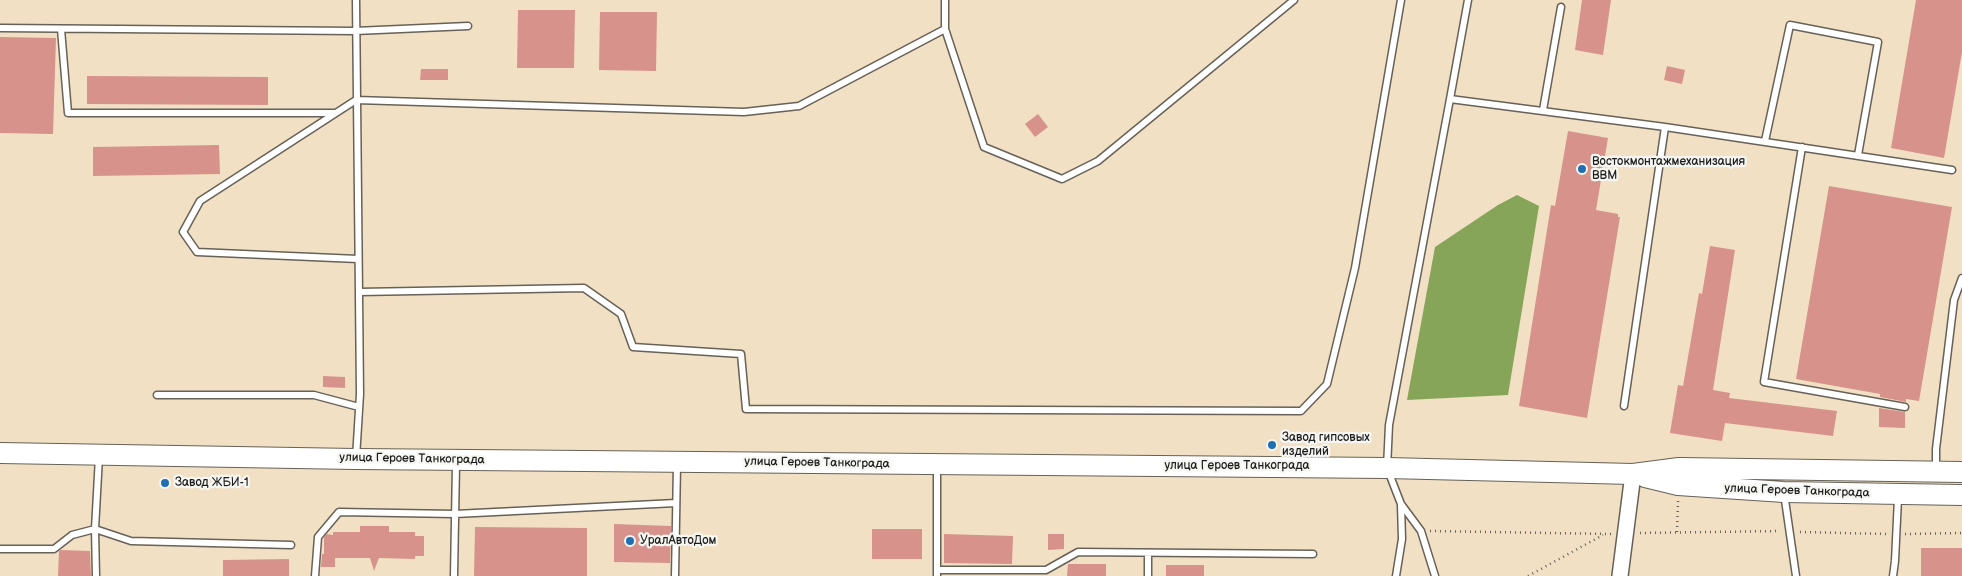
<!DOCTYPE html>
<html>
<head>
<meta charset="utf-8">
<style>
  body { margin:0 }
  canvas { display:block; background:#f1e0c4 }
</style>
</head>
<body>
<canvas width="1962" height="576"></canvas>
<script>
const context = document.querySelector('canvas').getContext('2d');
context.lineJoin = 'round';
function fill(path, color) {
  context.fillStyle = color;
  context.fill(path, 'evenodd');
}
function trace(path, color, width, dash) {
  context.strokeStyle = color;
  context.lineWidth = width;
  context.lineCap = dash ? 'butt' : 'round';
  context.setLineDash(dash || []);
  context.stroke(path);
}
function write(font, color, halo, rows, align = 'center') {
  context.font = font + ' "Balsamiq Sans",sans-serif';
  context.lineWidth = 4.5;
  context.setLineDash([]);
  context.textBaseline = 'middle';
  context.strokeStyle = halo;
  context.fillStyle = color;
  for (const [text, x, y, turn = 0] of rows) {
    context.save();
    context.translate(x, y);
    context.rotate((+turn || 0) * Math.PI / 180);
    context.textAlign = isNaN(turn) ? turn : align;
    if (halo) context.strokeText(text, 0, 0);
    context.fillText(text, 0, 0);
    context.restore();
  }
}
fill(new Path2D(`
  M1517,195L1539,206L1508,395L1407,400L1435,247L1498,205Z`), '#87a558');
fill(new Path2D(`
  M1582,0H1611L1603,55L1575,50Z
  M1916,0H1962V52L1944,158L1891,148Z
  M518,10H575L574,68H517Z
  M600,12H657L656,71L599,70Z
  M0,37L56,38L53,134L0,133Z
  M1667,66L1685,70L1682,84L1664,80Z
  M421,69H448V80H420Z
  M87,76L268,77V105L87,104Z
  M1038,114L1048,127L1035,137L1025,124Z
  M1568,131L1608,138L1596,210L1618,214V217H1620L1587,418L1519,406L1551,205L1555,206Z
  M219,145L220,174L93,176V147Z
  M1829,186L1952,207L1919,401L1906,399V402L1880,397V394L1796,379Z
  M1710,246L1735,250L1713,390L1730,393L1729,398L1837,411L1833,436L1725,423L1722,441L1670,433L1678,385L1683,386L1699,293L1702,294Z
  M323,376L345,377V388L323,387Z
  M1879,408L1905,412V428L1879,427Z
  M614,524L671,526L670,563L614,562Z
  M360,526H389V532H415V536H424V556H415V559L379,558L374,571L370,558H335V567H321L322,554H324V537L327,534L333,535V532H360Z
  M475,527L587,528V576H474Z
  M872,529H922V559H872Z
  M944,534L1013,536L1012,564L944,563Z
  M1048,534H1064V549L1048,550Z
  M1921,548H1962V576H1921Z
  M61,550L90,551L91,576H58L59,551Z
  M289,559V576H223V560Z
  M1068,564H1106V576H1067Z
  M1166,565H1204V576H1166Z`), '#d7938b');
const service = new Path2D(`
  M945,0V29L984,147L1062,179L1098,161L1294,0
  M0,28L355,31L468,26
  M61,29L68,113H335
  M1450,99L1468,0
  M1543,110L1561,7
  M1765,141L1790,25L1878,42L1858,155
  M1802,147L1764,382L1905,407
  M358,259L197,252L183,232L200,201L356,100L744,112L799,106L945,29
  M359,292L584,288L621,314L633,347L741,354L746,409L1301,411L1327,384L1355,268L1401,0
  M157,395H314L359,407
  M1624,406L1665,127
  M356,458L360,394L356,0
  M1936,469V449L1954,300L1962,278
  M1784,493L1796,576
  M0,549H54L72,535L95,529L131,541L291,545
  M1148,553V576
  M937,570H1046L1078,552L1313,554
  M96,576L95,529L99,457
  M315,576L318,537L339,512L455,514L676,503
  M454,576L456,464
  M675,576L677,465
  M937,576V467
  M1396,576L1402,539L1401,505
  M1435,576L1421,531L1401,504L1387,468L1389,425L1450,99L1665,127L1952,170
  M1893,576L1895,561L1898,498`);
const tertiary = new Path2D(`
  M1620,576L1633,474`);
const primary = new Path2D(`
  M0,453L355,459L1387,468L1633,474L1679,468L1962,472
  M1645,477L1678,485L1784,492L1962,495`);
trace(service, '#676157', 9);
trace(tertiary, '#676157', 18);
trace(primary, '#676157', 22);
trace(new Path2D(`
  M1430,531L1612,534
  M1677,532L1678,501
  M1800,532L1887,534
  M1640,533L1780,531
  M1905,534L1962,533
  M1528,576L1603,535`), '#676157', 2.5, [1, 4]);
trace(service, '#fff', 6);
trace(tertiary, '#fff', 15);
trace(primary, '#fff', 20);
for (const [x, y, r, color] of [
  [1582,169,5,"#1f6fb2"],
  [1272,445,5,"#1f6fb2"],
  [165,483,5,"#1f6fb2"],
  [630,541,5,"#1f6fb2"]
]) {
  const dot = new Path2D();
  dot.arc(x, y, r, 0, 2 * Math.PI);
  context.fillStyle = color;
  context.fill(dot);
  trace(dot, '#f6f6f2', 2);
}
write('12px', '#1c1c1c', '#f6f6f2', [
  ["Востокмонтажмеханизация",1592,162],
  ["ВВМ",1592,176],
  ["Завод гипсовых",1282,438],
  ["изделий",1282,452],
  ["Завод ЖБИ-1",175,483],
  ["УралАвтоДом",640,541]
], 'left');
write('12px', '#1c1c1c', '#f6f6f2', [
  ["улица Героев Танкограда",412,459,1],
  ["улица Героев Танкограда",817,463,1],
  ["улица Героев Танкограда",1237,466],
  ["улица Героев Танкограда",1797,491,2]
]);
</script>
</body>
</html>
